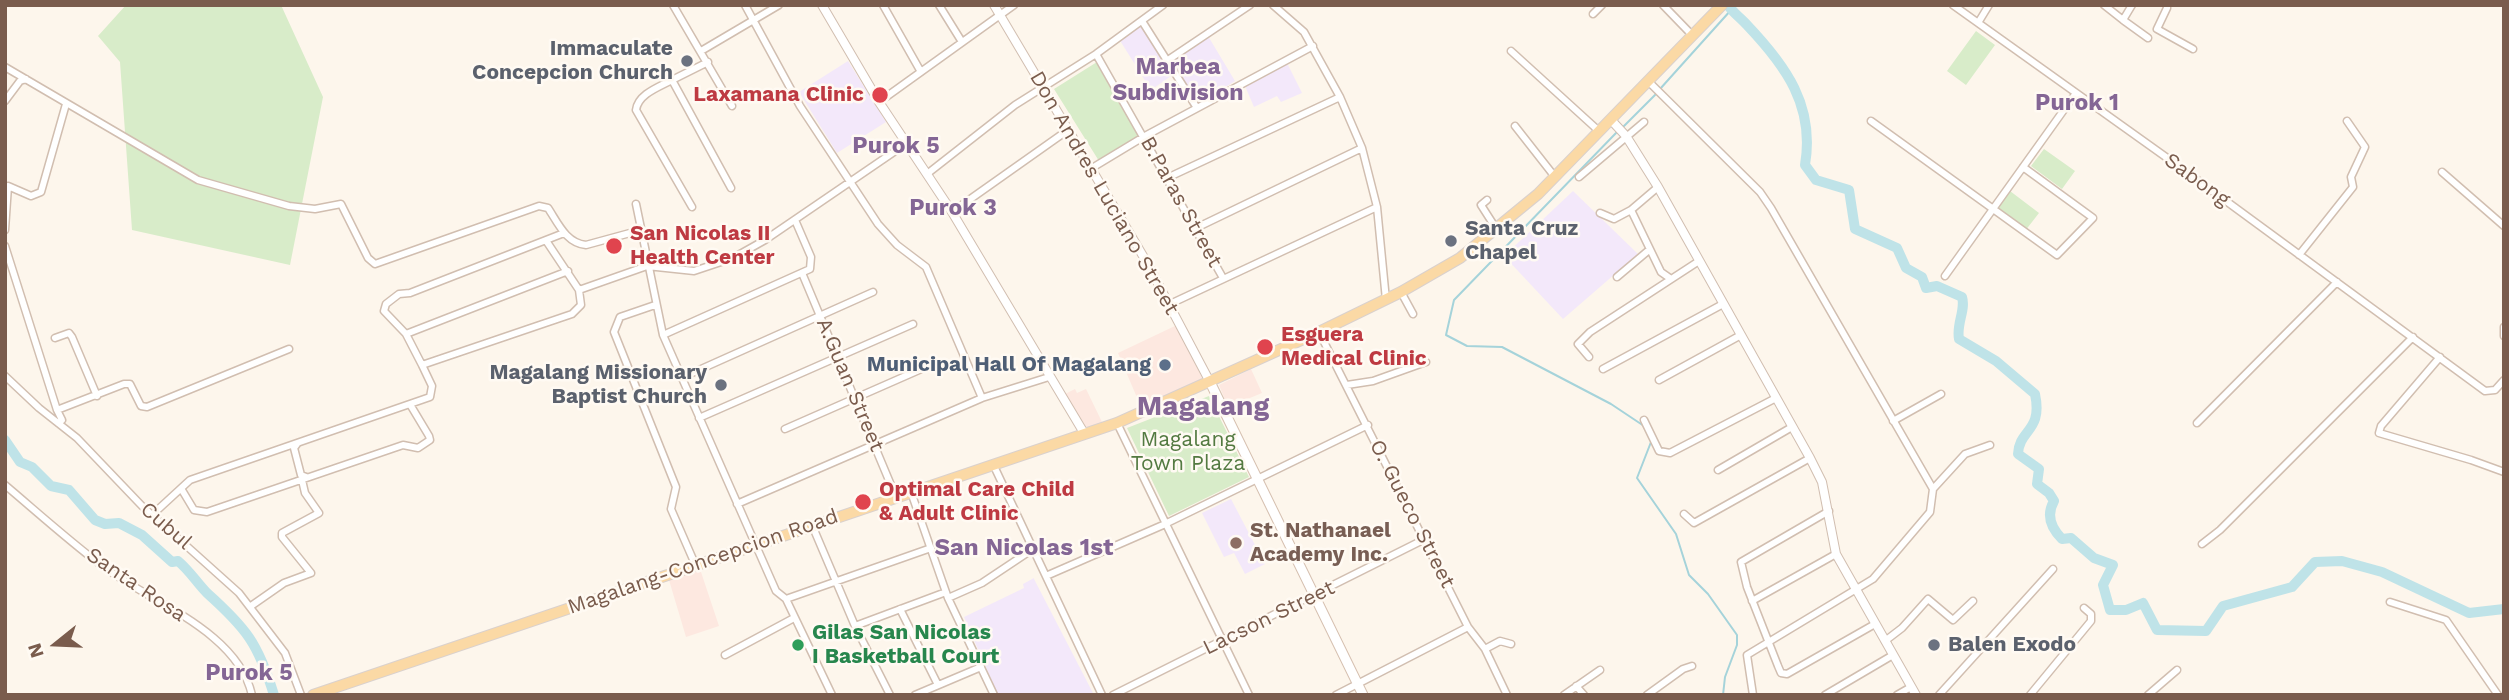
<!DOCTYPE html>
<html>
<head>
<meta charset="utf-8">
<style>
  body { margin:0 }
  #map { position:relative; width:2509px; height:700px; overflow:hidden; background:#fdf6ec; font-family:"Work Sans",sans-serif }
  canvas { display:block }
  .frame { position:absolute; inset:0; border:7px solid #7a5c4d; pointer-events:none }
  .north { position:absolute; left:21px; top:609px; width:70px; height:70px; -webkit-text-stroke:5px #fffaf3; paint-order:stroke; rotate:252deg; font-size:19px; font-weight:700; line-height:28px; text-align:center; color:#7a5c4d }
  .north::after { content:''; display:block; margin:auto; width:24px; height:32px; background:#7a5c4d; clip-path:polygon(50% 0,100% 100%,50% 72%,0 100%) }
</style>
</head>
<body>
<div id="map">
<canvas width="2509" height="700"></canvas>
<div class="frame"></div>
<div class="north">N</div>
</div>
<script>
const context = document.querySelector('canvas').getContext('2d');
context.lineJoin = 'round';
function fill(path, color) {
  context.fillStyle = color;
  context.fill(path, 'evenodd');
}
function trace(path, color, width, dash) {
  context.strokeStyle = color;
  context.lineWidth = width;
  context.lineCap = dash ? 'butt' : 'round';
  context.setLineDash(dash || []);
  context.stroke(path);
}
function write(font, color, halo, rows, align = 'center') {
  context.font = font + ' "Work Sans",sans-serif';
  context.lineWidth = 5;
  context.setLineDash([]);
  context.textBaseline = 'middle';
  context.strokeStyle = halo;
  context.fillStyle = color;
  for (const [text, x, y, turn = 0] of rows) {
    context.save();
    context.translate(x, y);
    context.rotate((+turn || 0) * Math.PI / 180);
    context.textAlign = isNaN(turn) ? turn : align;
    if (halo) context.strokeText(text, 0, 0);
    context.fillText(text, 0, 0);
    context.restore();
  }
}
fill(new Path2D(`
  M1177,325L1203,380L1141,407L1118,353Z
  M1251,369L1262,393L1228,407L1219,385Z
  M1075,389L1077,393L1086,389L1102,422L1086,429L1065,394Z
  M700,569L719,626L686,637L669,580Z`), '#fde8e0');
fill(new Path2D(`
  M1140,24L1174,74L1151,90L1119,39Z
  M1208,36L1235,81L1197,105L1169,60Z
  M848,61L886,122L837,153L799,92Z
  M1287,63L1302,93L1281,102L1277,96L1254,107L1245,86Z
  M1573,191L1638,254L1563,319L1504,256Z
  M1231,499L1265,564L1245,574L1234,553L1224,557L1202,513Z
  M1034,578V579L1094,695H998L964,617L1024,588L1023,584Z`), '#f3e8fa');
fill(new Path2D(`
  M126,5H281L323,97L290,265L132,230L120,62L98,36Z
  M1976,31L1995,45L1966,85L1947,71Z
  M1097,62L1141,135L1099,161L1054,89Z
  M2044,149L2075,171L2062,189L2031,166Z
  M2010,191L2039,213L2025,231L1995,210Z
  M1209,396L1249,477L1169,516L1127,428Z`), '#d8ecc9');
trace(new Path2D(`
  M1660,89L1731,10
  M1621,129L1657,93
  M1617,132L1454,300L1446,335L1467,346L1502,347L1611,404L1644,426
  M1651,442L1637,478L1676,534L1689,575L1708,594L1737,635V645L1725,677L1723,695`), '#a5d3da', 2);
trace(new Path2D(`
  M1728,5C1733,13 1741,18 1747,25C1786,66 1815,106 1805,165L1816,180L1849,190L1855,229L1897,248L1906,268L1922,277L1926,288L1937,286L1962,297C1966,310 1956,324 1959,339L1996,361L2035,394C2043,432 2019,429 2018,454L2039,469L2037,484L2049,493L2054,501C2046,515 2051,528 2062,539L2071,538L2094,558L2113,565L2103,585L2110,610H2126L2143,603L2157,630L2206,631L2223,606L2292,587L2315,562L2342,561L2382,572L2469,613L2504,609
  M5,440L20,462L32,467L51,486L69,490L95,520L105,524L119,523L142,535L172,562L178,561C190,571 197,583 207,593C246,628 258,643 274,695`), '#bfe3e8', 10);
const minor = new Path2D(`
  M673,5L732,106
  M745,5L800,106L878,224L897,245L926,267L982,398
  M883,5L921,72
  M939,5L962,42
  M1273,5L1304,32L1340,97L1362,148L1377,207L1386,300
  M1663,5L1692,35
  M1953,5L2177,165L2485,391L2495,390L2504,380
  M2104,5L2123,20L2132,5
  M2167,8L2157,29L2193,49
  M1593,14L1602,5
  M2123,20L2148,38
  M1142,21L1197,108
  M1978,23L1989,5
  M701,51L779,5
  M1511,51L1600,132
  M1096,54L1223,278
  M1168,60L1250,5
  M708,62L672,80L731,188
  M5,67L198,180L289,206L315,209L341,204L368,258L375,264L539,206L548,208C558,223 566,243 586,245L641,230
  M672,80C659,87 638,94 636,110L692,207
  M1648,81L1760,192L1771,208L1933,489L1930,512L1873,579L1747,655L1753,695
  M5,101L20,81L26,79
  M879,102L1014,5
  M1871,121L2057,255L2093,218L2023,167
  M1515,126L1555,177
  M1092,168L1145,136L1313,46
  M2442,172L2504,226
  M927,174L1015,105L1096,54L1163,5
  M1579,177L1644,122
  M1167,178L1340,97
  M1658,187L1631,210L1661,272L1671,279
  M1487,200L1481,205L1497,230
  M636,204L663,335L776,591L786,599L832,695
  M952,212L1068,130
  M1600,213L1614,219L1631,210
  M1196,228L1362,148
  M5,230L8,186L31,196L41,192L66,104
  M564,233L410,293L399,294L386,304L384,311L406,334L422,365L572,314L581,305L579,290L647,266L694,271L733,258L765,240L907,143
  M547,242L579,290
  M5,246L57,410
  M2299,255L2353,187L2351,177L2365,147L2347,121
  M802,273L896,497
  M1945,276L2076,93
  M1617,277L1649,250
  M1401,292L1413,314
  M1170,304L1377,207
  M655,305L620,317L614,332L676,487L671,509L695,564
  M2504,327V336
  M1319,332L1468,627L1485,649L1507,695
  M406,334L568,271
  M663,335L810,269L811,257L795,220
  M55,338L69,333L72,337L97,396
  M1589,357L1578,344L1590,332L1699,261
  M2440,357L2381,426L2379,433L2471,460L2504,472
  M1603,369L1723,304
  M5,376L39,408L77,438L142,506L239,593L285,653L301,695
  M681,378L873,292
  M1659,380L1741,335
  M1347,385L1373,381L1426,362
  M699,418L913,324
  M1644,420L1659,451L1670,453L1776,398
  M1893,421L1941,394
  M58,423L62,420L57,410L124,384H130L141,406L147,407L289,349
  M1117,423L1249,695
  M2197,423L2337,282
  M785,429L926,367
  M297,444L294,448L301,475L306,477
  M993,464L1102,695
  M1718,470L1792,427
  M5,485C37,512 68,540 101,565C149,602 237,630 252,695
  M1933,489L1965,454L1990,445
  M182,490L194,510L207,512L403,445L418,448L430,440L429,436L411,406
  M911,492L948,598L994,695
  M737,504L982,398L1049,377
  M1829,511L1741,562L1747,587L1778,666L1781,673L1787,674L1875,624
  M1684,514L1694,523L1810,458
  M152,515L190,480L430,397L432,386L422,365
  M812,525L855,626L890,695
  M2202,544L2220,530L2413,337
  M1046,576L1163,525L1368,425
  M948,598L982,583L1033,549
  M786,599L931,548
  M1752,601L1836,554
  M2390,602L2446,620L2498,695
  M251,606L284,583L311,573L282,537V533L319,513L305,493L302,480
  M900,609L938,685
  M855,626L946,592
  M1885,641L1902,628L1928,599L1953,620L1973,601
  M1485,649L1500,641L1511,644
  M725,655L794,618
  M1576,686L1584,695
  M915,695L981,667
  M1113,695L1425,539
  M1336,695L1468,627
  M1564,695L1600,670
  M1647,695L1683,669L1692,666
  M1825,695L1893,655
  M1897,695L1911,687
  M1939,695L2053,569
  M2030,695L2091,621V614L2084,608
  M2148,695L2177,670`);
const tertiary = new Path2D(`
  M822,5L879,102L952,212L1084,433
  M994,5L1146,261L1211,384
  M1612,121L1626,136L1658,187L1810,458L1822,482L1836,554L1916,695`);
const secondary = new Path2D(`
  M1211,384L1363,695`);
const primary = new Path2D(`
  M313,695L1117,423L1319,332L1401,292L1460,258L1538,194L1722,5`);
trace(minor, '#d1beb0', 9);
trace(tertiary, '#d1beb0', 10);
trace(secondary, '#d6c0b0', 11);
trace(primary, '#dad1cd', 12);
trace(minor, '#fff', 6);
trace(tertiary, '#fff', 8);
trace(secondary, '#fff', 9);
trace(primary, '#fbd9a5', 10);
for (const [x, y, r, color] of [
  [687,61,7,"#6b7280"],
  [880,95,9,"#e0444e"],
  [1451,241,7,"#6b7280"],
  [614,246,9,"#e0444e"],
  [1265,347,9,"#e0444e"],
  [1165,365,7,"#5c6f8a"],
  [721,385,7,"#6b7280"],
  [863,502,9,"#e0444e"],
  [1236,543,7,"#8d6e63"],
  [798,645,7,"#2e9e5b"],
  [1934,645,7,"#6b7280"]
]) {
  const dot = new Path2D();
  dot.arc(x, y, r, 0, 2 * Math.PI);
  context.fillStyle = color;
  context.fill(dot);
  trace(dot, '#fffaf3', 2.5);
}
write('bold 21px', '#5b616d', '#fffaf3', [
  ["Immaculate",673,49],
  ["Concepcion Church",673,73],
  ["Santa Cruz",1465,229,"left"],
  ["Chapel",1465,253,"left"],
  ["Magalang Missionary",707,373],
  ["Baptist Church",707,397],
  ["Balen Exodo",1948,645,"left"]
], 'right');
write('bold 21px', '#be3a42', '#fffaf3', [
  ["Laxamana Clinic",864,95,"right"],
  ["San Nicolas II",630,234],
  ["Health Center",630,258],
  ["Esguera",1281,335],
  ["Medical Clinic",1281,359],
  ["Optimal Care Child",879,490],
  ["& Adult Clinic",879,514]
], 'left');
write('21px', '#7a5c4d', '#fffaf3', [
  ["Sabong",2197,180,36],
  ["Don Andres Luciano Street",1104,193,60],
  ["B.Paras Street",1181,202,61],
  ["A.Guan Street",850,385,67],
  ["O. Gueco Street",1412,514,63],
  ["Cubul",166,526,41],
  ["Magalang-Concepcion Road",703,562,-19],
  ["Santa Rosa",136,585,34],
  ["Lacson Street",1269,618,-26]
]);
write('bold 21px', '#4e5e75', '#fffaf3', [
  ["Municipal Hall Of Magalang",1151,365]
], 'right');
write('21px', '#537a41', '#fffaf3', [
  ["Magalang",1188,440],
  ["Town Plaza",1188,464]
]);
write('bold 21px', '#785e54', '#fffaf3', [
  ["St. Nathanael",1250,531],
  ["Academy Inc.",1250,555]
], 'left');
write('bold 21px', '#27864d', '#fffaf3', [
  ["Gilas San Nicolas",812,633],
  ["I Basketball Court",812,657]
], 'left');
write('bold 23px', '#846695', '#fffaf3', [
  ["Marbea",1178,67],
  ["Subdivision",1178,93],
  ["Purok 1",2077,103],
  ["Purok 5",896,146],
  ["Purok 3",953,208],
  ["Purok 5",249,673]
]);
write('bold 24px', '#846695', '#fffaf3', [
  ["San Nicolas 1st",1024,548]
]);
write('bold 28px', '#846695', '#fffaf3', [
  ["Magalang",1203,407]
]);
</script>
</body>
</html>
